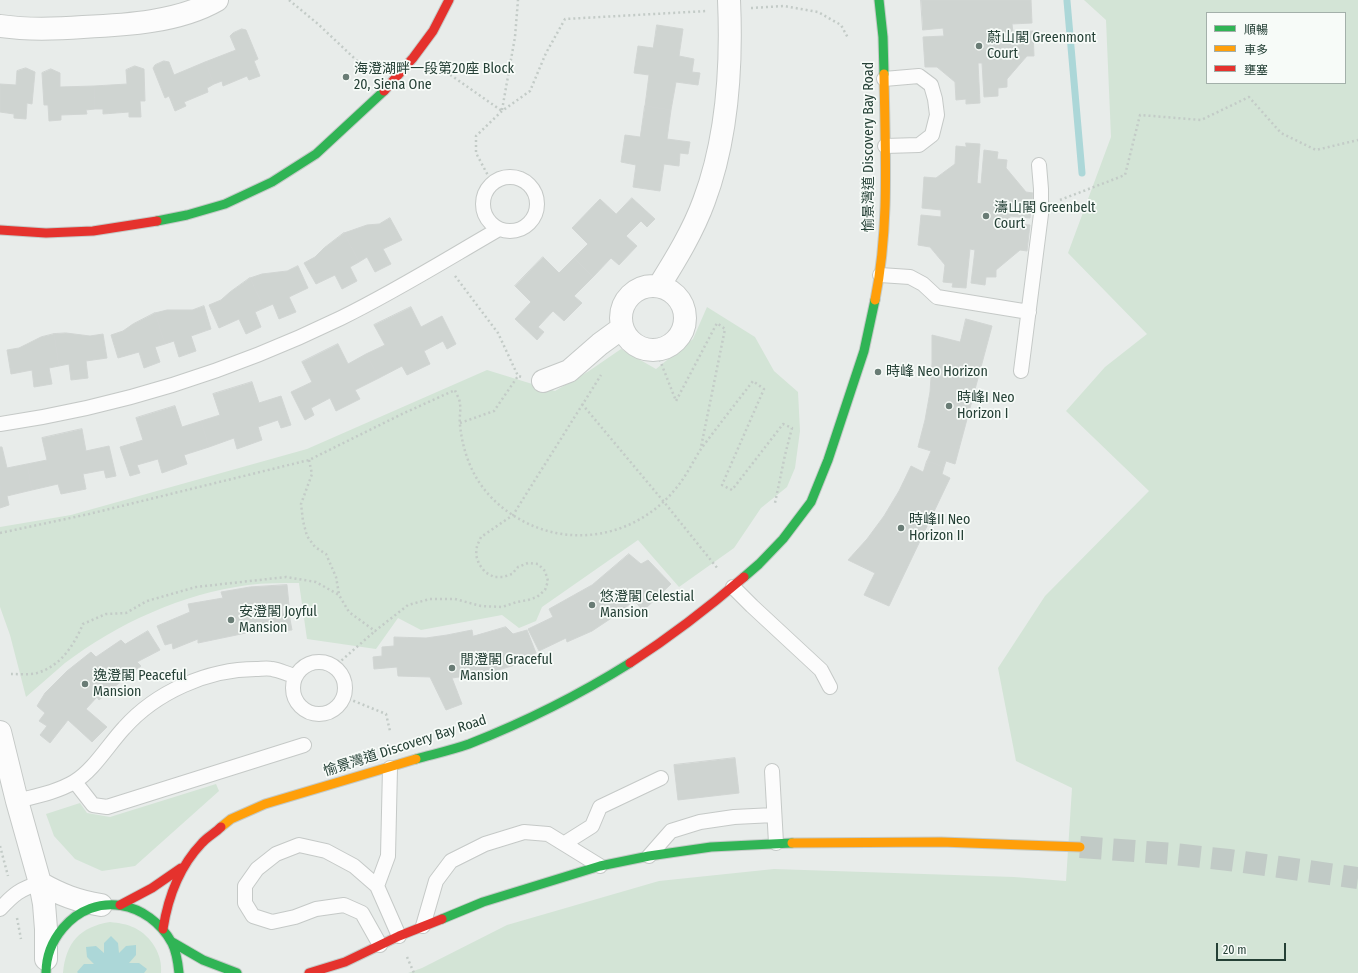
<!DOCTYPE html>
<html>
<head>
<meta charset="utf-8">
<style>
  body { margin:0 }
  #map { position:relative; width:1358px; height:973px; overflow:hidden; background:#e8ecea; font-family:"Fira Sans Condensed","Noto Sans TC",sans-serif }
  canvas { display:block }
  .legend { position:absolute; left:1206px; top:12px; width:140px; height:72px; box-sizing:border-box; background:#f7fbf8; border:1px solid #a3b0aa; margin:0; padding:5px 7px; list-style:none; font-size:12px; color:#254036 }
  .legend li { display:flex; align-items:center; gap:8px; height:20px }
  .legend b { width:20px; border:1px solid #a3b0aa }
  .scale { position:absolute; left:1216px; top:943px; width:70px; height:18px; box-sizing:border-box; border:2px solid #254036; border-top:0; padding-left:5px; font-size:12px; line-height:14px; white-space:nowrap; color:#254036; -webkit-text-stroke:3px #f7fbf8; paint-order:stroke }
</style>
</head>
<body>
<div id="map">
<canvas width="1358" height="973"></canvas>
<ul class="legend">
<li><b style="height:5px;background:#30b455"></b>順暢</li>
<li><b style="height:5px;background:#ff9f0a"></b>車多</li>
<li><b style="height:5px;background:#e5322d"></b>壅塞</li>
</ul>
<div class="scale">20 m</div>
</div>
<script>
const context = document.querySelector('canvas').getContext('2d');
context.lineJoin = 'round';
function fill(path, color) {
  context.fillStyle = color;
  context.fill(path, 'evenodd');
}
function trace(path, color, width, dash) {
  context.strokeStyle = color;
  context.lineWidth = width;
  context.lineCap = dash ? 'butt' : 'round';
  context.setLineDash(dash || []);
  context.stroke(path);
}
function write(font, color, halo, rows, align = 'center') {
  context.font = font + ' "Fira Sans Condensed","Noto Sans TC",sans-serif';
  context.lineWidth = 3.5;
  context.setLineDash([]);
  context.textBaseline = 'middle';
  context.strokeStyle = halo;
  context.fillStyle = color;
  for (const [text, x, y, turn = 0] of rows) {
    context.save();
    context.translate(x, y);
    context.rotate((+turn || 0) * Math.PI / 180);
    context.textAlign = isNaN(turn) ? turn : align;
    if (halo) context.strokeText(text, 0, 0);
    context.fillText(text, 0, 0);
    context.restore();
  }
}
fill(new Path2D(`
  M1084,0H1358V973H408L422,968L507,925L659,881L774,869L1014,877L1066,881L1072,788L1016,761L998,668L1045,596L1149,491L1066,411L1105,367L1147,334L1068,253L1111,137L1106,20ZM1207,13H1345V83H1207Z
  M707,307L755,337L774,371L798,392L800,431L795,468L787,487L761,508L734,548L679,587L638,540L542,607L536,621L519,628L502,615L421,630L398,618L376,649L307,639L299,583C282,583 264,583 248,585C182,594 118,623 65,663C52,674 39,686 26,697L10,635L0,607V527L71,515L307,449L487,370L555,391L589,371L621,349L656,369L693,339Z
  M216,784L219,791L135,866L102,871L75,859L54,836L46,814L80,803L87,813L110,817Z
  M110,922C119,923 127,924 135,928C151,936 163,955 161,973H63C66,942 80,927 110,922Z`), '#d3e4d6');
fill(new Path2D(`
  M111,936L118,943L119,953L126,946L136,945V955L129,963H139L147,969L144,973H78L77,972L84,964H94L87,957L86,947L96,946L104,953V943Z`), '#acd7d8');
trace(new Path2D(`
  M1067,1L1082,173`), '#acd7d8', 7);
const building = new Path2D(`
  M921,0H1031L1032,23L1012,24L1013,32L1033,31L1034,56H1027L1007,79V87L998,88V96L984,97L982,63H978L980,103L966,104V99L956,100L955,82L937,67H925L923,37L944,36L943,28L923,30Z
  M657,25L683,29L679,56L694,59L692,72L700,73L698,85L676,82L671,110L645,106L649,75L634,73L638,46L653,48Z
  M242,29L246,30L258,59L254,61L260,76L249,80L247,76L223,86L222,81L214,84L205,62L236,50L230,36L233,33Z
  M164,61L169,62L174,75L205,62L214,84L207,88L208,92L184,102L186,106L175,111L169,96L165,98L153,68L155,65Z
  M135,66L144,69L145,101H140L141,117H129V112L103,114V109H95L94,86L127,84L126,70Z
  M26,68L35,72L32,104L27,103L26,119L14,118V114L0,112V84L16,85L17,71Z
  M51,69L60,73V87L94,86L95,109L86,110L87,114L61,115V120L49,121L48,105H44L42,73Z
  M645,106L671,110L667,139L690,142L688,154L680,153L679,166L664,164L660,191L633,187L636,165L621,162L625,135L640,137Z
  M966,143L980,144L977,183L981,184L984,150L998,152L997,159L1007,160L1006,168L1026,192L1033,193L1030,218L1010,216L1009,223L1030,225L1027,251L1020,250L996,270V277H986L985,285L971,283L975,250L970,249L966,288L952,287L953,283L943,282L945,265L930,247L918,245L921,215L941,217V210L922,208L924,177L936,178L955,164L956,146L966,147Z
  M632,198L655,219L647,227L641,221L626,236L637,246L619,265L611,258L593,277L574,258L588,244L572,228L600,199L616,214Z
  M390,218L402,240L383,249L391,264L375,272L367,257L359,262L344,233L367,225L379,224Z
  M344,233L359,262L350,267L357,281L342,289L335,275L316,284L304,263L315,257L324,248Z
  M543,257L559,273L574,258L593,277L574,296L582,303L564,321L553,311L538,327L544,332L537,340L515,319L531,302L515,286Z
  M298,266L308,288L289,297L296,312L279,319L273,304L264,308L250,278L262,274L287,271Z
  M250,278L264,308L255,312L261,327L246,334L239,319L219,328L209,305L221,300L230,292Z
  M204,306L211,329L191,336L196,351L179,357L174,341L165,344L155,313L167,310H192Z
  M411,307L421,327L442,316L456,344L447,349L443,341L424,351L430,364L407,375L402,366L379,378L366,354L385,345L374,325Z
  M155,313L165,344L155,347L160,362L144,368L139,352L118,358L111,335L123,331L133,324Z
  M966,319L992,326L955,464L946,461L944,467L927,461L931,451L918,447L925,420L930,392L932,363V335L960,342Z
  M66,333L90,336L103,334L107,358L86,361L88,378L71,380L69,364L59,366L54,334Z
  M54,334L59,366L49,368L52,384L34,387L32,370L11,374L7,350L19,348L41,337Z
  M338,344L348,364L366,354L379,378L355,390L360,399L336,411L330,398L311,408L314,415L305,420L291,392L312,382L302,362Z
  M252,382L259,403L281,396L291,425L281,428L278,420L258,427L262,440L237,449L234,438L209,447L201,421L220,415L213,394Z
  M175,406L182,427L201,421L209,447L184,455L187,464L162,473L158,459L137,465L140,473L130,476L120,447L143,440L136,418Z
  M82,429L86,451L109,446L116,476L106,478L104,470L83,474L86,489L61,494L58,484L32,490L27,464L47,460L42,438Z
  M0,447H2L7,468L27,464L32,490L7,496L9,505L0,508Z
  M927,461L944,467L942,474L950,478L889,606L864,595L875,573L848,560L867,539L884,516L899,491L911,466L923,472Z
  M629,554L641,564L648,560L671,584L643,611L634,600L622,611L592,631L567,642L566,638L539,651L528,629L553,617L549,609L592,585Z
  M287,585L289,605L282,606L283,614H289L292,630L258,633V628L244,629L246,633L198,643V639L173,649L172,643L165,645L157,626L190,612L188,604L223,598L221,592L250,587Z
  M506,627L513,634L527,630L536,653L522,659V663L488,673L452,678L462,704L446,710L430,677L398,676L397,667L374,669L373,657L382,656V647L394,646V637L426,638L447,635L472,630L473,636Z
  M148,631L160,650L137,662L141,666L124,679L99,700L97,697L86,709L107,727L92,742L68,720L50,743L40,735L47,726L39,721L45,713L37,706L45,693L67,671L91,652L96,657L121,640L125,644Z
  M735,758L739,793L678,800L674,765Z`);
fill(building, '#cfd4d1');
trace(building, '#d1d5d3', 1);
trace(new Path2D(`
  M1080,847L1174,854L1229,860L1358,878`), '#c1cac6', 22, [22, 11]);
const lane = new Path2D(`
  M884,79L919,76L931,85L935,99L937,115L932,135L919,145L885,146
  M483 204a27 27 0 1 1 54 0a27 27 0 1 1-54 0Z
  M880,275L910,277L923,284L937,297L1029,312
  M1021,371L1041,214V189L1039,165
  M0,424C118,407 234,370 341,318C396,291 447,259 499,229
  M733,587L752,606L821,670L830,687
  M293 688a26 26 0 1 1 52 0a26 26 0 1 1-52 0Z
  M390,768L388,856L377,886L399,936
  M772,771L776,843
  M75,782L93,805L107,807L304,745
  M17,801C36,796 57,792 74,782C93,771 109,744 124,728C156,692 208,669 256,669C261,669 267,668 272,669C279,670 287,674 295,676
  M565,843L592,826L600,807L661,778
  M649,856L671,831L700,822L734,817L774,815
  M377,886L354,866L326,851L299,845L276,854L257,869L245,886V903L253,916L272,922L295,917L316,909L344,905L362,913L380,945
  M0,909C14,894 20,889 40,883
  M423,926L436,881L451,861L485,844L524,832L548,834L600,866`);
const street = new Path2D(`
  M0,26C27,30 56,29 83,27C126,25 179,22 217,0
  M659,286C676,259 693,231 704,201C728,137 732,67 729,0
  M621 318a32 32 0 1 1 64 0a32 32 0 1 1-64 0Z
  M543,381L569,371L600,344L622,328
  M0,732L17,801L40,883L44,904L46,929V959
  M40,883C61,895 77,901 101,905`);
const fast = new Path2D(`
  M879,0L883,37L884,74
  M157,221L187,215L225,204L272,182L316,154L384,91
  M744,577L759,564L783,539L811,502L828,460L864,351L875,300
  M416,759C434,754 452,750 469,744C525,722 579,695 630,663
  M442,919L483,902L600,866L649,856L711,847L792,843
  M172,942L203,960L237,973
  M46,973C46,956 52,941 63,928C95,890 149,901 172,943C177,953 178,963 179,973`);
const slow = new Path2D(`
  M875,300C890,226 885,149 884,74
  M221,827L231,819L265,804L416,759
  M792,843L941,842L1080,847`);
const jam = new Path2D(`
  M384,91L413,58L433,31L449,0
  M0,230L46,233L93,231L157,221
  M630,663C670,637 708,608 744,577
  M120,905L152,888L181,868
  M163,929C168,897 179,867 202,843C207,837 215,833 221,827
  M309,973L345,962L399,936L442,919`);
trace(lane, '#c5c9c7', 16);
trace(street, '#c5c9c7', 24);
trace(fast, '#c4cac7', 11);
trace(slow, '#c4cac7', 11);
trace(jam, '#c4cac7', 11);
trace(new Path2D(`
  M289,0L318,24L370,73
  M751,8L784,6L818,12L841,25L848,38
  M442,69L502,111
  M502,110L515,37L518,0
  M492,183L476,153V136L502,111L530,91L546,53L565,19L707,11
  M1060,200L1125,175L1140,115L1201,120L1249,97L1281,133L1316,150L1358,140
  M455,276L498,333L518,376L522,377
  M656,350L676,401L717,323L725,329L701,447
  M582,404L664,502L718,569
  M460,423L494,411L518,376
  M309,460L312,474L301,504L303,521L307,536L315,547L326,554L336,577L339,594
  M0,533L89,514L309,460L402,414L455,390C456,394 460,399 460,404C461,411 459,418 460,425C462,445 468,465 479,482C496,508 526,527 556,533C602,542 648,524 677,487C687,475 693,461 701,449C718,426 736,403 753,381L764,389L722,485L732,490L783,424L792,428L785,455L775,503
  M334,667L375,631
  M11,674C19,674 29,675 37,673C61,666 74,645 83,624L106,614L126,613L147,601L196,587L286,577L316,582L339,595L349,612L375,631L408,605L430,599H455L481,606L502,607L517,602L528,600L537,597L545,590L548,581L545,571L538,564L528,563L518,567L512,574L503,577H494L485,572L479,564L476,555L477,546L481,537L513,515L601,375
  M344,697L386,714L390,731
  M0,846L8,876
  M17,918L21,939
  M407,957L414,973`), '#c3cbc7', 2.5, [2, 3]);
trace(lane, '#fcfcfc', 14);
trace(street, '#fcfcfc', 22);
trace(fast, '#30b455', 9);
trace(slow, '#ff9f0a', 9);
trace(jam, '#e5322d', 9);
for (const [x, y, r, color] of [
  [979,46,4,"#697c75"],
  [346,77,4,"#697c75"],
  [986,216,4,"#697c75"],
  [878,372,4,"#697c75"],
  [949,406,4,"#697c75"],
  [901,528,4,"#697c75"],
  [592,605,4,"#697c75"],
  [231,620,4,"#697c75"],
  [452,668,4,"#697c75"],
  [85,684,4,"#697c75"]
]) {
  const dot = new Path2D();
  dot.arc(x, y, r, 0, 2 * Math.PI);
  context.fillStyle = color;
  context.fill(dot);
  trace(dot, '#f7fbf8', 1.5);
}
write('14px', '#254036', '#f7fbf8', [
  ["蔚山閣 Greenmont",987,38],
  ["Court",987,54],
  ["海澄湖畔一段第20座 Block",354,69],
  ["20, Siena One",354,85],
  ["濤山閣 Greenbelt",994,208],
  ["Court",994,224],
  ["時峰 Neo Horizon",886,372],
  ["時峰I Neo",957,398],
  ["Horizon I",957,414],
  ["時峰II Neo",909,520],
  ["Horizon II",909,536],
  ["悠澄閣 Celestial",600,597],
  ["Mansion",600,613],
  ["安澄閣 Joyful",239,612],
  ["Mansion",239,628],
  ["閒澄閣 Graceful",460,660],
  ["Mansion",460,676],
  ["逸澄閣 Peaceful",93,676],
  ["Mansion",93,692]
], 'left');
write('14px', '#254036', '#f7fbf8', [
  ["愉景灣道 Discovery Bay Road",869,147,-90],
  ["愉景灣道 Discovery Bay Road",405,746,-18]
]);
</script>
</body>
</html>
